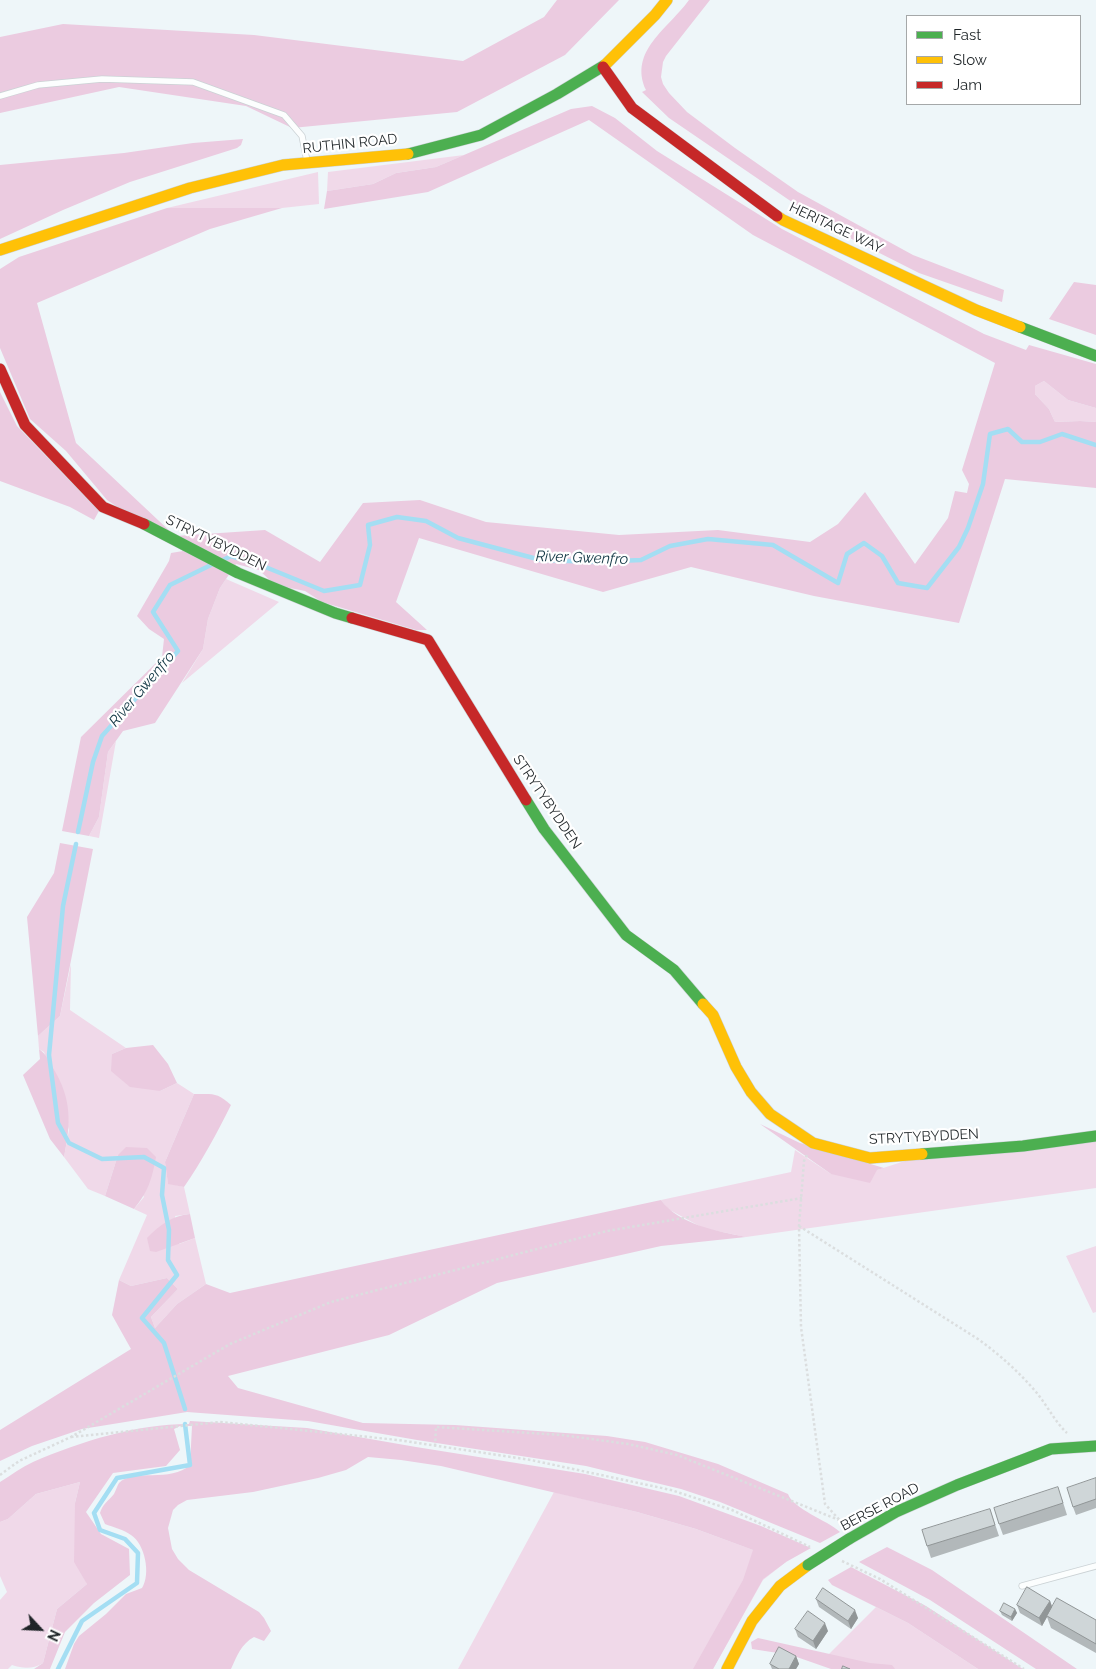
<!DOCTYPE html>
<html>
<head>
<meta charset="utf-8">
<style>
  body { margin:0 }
  #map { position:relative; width:1096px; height:1669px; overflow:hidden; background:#eef6f9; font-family:Raleway,sans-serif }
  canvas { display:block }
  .legend { position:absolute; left:906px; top:15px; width:175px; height:90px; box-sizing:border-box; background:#fff; border:1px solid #a5a8a9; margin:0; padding:6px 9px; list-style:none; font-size:15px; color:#1f2528 }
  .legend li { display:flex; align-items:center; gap:10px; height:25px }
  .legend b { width:25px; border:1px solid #a5a8a9 }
  .north { position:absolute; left:15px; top:1604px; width:50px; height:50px; -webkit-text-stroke:4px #fff; paint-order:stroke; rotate:115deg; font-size:14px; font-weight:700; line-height:20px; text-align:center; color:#1f2528 }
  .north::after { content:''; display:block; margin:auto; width:18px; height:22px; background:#1f2528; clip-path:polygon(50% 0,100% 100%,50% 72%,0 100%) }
</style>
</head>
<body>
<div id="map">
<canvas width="1096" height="1669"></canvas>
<ul class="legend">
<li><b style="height:6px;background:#4caf50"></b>Fast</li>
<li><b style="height:6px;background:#ffc107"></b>Slow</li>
<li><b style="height:6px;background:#c62828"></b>Jam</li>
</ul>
<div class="north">N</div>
</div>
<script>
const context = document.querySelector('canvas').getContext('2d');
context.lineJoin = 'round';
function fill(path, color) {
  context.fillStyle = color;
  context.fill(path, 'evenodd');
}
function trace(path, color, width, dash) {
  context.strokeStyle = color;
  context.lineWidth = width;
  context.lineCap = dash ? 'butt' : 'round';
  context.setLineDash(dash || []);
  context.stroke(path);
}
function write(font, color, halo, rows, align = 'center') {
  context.font = font + ' Raleway,sans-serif';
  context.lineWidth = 4.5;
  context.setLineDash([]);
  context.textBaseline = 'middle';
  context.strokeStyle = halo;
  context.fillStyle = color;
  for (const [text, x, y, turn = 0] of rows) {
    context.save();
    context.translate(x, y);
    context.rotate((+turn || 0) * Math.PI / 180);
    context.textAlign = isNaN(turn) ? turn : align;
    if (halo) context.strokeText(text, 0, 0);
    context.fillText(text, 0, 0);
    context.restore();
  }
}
fill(new Path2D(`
  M464,155L436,167L396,173L373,184L327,191L328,172Z
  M318,172L319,204L282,208H167Z
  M1044,381L1068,400L1096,408V422L1080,421L1055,422L1049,409L1035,394V386Z
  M226,579L279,602L182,683L203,649L208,619L220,588Z
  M116,741L99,838L89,836L99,817L108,752Z
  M71,964L70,1010L126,1048L112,1054L160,1091L177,1083L194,1094L165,1162L168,1183L184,1187L190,1214L175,1216L179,1244L195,1238L206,1284L177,1304L155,1328L151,1317L178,1289L167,1278L131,1286L119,1280L147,1215L134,1209L144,1197L118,1155L105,1196L88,1189L64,1157L69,1130L44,1052L39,1049L38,1036L60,1016Z
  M1096,1141V1188L746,1237L703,1228L668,1209L661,1200L791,1172L795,1150L831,1174L877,1170L908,1160Z
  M1096,1246V1312L1093,1313L1066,1256Z
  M80,1482L75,1503L87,1584L57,1609L43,1663C33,1669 24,1669 12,1665L8,1669H0V1600L7,1592L0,1576V1522L8,1519L36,1494Z
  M554,1492L637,1512L696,1529L786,1562L763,1580L713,1669H458Z
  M876,1607L908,1623L978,1669H850L826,1657Z`), '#f0d9e9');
fill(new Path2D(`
  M557,0H619L565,55L457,112L292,128L246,106L119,87L0,113V37L63,24L254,35L463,61L544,17Z
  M689,0H710L666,56L663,62L661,77L663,84L669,93L687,112L735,148L798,192L913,255L1004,290L1002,302L919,273L830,228L669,118L642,92L646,90C628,51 669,28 689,0Z
  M592,106L615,118L657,151L782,229L984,334L1026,350L1029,345L1096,364V408L1068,400L1044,381L1035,386V394L1049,409L1055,422L1080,421L1096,422V488L1005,479L959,623L814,596L691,567L603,592L419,538L396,602L427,630H416L322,602L305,591L275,585L259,570L236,564L220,588L208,619L203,649L155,723L123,731L108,752L99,817L89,836L62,831L81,737L162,657L164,639L149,629L137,616L169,561L171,553L183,551L107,500L66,451L30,419L0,348V269L19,257L167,208H282L210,229L37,303L76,443L175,536L265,530L320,562L363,503L420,500L486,522L619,535L718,530L810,542L838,524L865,492L915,564L948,518L955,491L967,493L969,484L962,470L995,363L753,235L589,120L428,192L324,209L327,191L373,184L396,173L436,167L571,109Z
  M243,139L241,145L237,148L130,182L63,210L0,239V165L124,153L193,143Z
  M1074,282L1096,285V335L1049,319Z
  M0,392L17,426L99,511L94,520L70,507L0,481Z
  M60,843L93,849L60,1016L38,1036L27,917L54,873Z
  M153,1045L168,1064L177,1083L160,1091L130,1087L111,1071L112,1054L126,1048Z
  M39,1049C46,1054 49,1061 53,1068C72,1099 71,1123 64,1157L50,1139L23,1075L40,1059Z
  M194,1094C213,1094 217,1092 231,1105C217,1133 202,1161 184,1187L168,1184L165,1162Z
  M760,1124L800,1143L884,1168L877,1170L870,1183L831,1174Z
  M126,1147L147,1148L156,1157C152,1179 148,1192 134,1209L105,1196L118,1155Z
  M661,1200C679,1225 718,1231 746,1237L661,1246L497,1283L389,1335L228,1376L238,1388L363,1423L455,1425L607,1436L645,1442L718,1464L788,1494C793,1509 827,1520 840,1532L820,1543L720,1502L681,1489L635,1478L586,1466L417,1440L308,1421L187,1412L82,1429L32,1446L0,1461V1430L131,1349L112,1315L119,1280L131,1286L167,1278L178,1289L151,1317L155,1328L177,1304L206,1284L230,1293Z
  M190,1214L195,1238L156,1252L150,1251L147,1238C160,1225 171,1216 190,1214Z
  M190,1421L307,1428L416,1447L585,1474L679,1496L761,1526L811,1548L786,1562L763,1579L713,1669H693L743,1580L753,1550L696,1529L637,1512L441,1466L401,1460L368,1457L346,1470L318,1478L253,1492L187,1500L178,1505L173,1510L168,1528L172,1549L178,1559L189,1570L259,1612L264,1618L271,1631L264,1641L254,1637C241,1644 237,1656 231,1669H65L74,1644L79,1636L106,1614L126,1594L142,1588C151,1574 145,1544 131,1535C124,1530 113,1527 105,1524L100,1513C102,1505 109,1500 114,1494C116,1490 117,1486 119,1483C133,1468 171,1483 190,1465L192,1426H180L174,1429L180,1450L166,1466L113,1473L86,1512L101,1534L129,1549L130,1575L94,1603L65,1632L50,1669H34L43,1663L57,1609L87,1584L74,1562L75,1503L80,1482L36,1494L8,1519L0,1522V1482C11,1475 22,1467 33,1462C82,1441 136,1424 189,1424Z
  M887,1547L932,1570L1077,1669H1036L930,1600L859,1562Z
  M851,1567L926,1606L1023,1669H978L908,1623L832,1585L828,1580Z
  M758,1638L870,1663L892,1665L895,1669H831L791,1655L752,1649L751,1642Z`), '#ebcbe0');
trace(new Path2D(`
  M223,560L231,556L263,566L324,591L360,585L370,545L368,525L397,517L426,521L458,538L541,560L596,562L641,560L670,546L708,539L773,545L838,583L847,554L864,543L882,556L898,583L927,588L959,547L968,528L983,484L990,434L1008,429L1022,442H1040L1062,434L1096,445
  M78,832L93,762L102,736L178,651L153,612L170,585L213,564
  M76,844L63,906L49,1055L58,1123L69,1143L102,1159L144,1157L164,1168L162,1195L169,1230L168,1260L177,1275L142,1318L164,1343L185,1409
  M58,1669L82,1621L137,1583L138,1553L125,1539L100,1530L94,1513L117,1478L190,1465L185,1424`), '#a4def3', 4.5);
const lane = new Path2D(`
  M0,96L38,85L102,79L193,82L284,115L302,136L307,161
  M1022,1586L1096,1566`);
const fast = new Path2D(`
  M408,154L481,135L557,94L605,65
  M1020,327L1096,356
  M144,524L238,573L335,613L352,618
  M526,800L544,829L626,935L674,970L703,1004
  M922,1154L1023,1146L1096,1136
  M849,1539L896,1512L957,1485L1051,1449L1096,1446`);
const slow = new Path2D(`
  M605,65L655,15L667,0
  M777,216L783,220L976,310L1020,327
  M0,250L190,188L283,165L408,154
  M703,1004L713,1015L736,1067L751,1092L770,1114L813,1143L870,1158L922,1154
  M727,1669L752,1621L780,1586L808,1565`);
const jam = new Path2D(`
  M603,67L632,108L777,216
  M0,369L25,425L103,507L144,524
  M352,618L428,640L526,800`);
trace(lane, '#cbd2d5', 7);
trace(fast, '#cbd2d5', 12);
trace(slow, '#cbd2d5', 12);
trace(jam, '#cbd2d5', 12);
trace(new Path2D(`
  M807,1155L804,1161L799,1226L801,1327L825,1504L844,1525
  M799,1226L978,1339C1000,1355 1019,1372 1036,1392C1047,1405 1055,1422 1067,1433
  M71,1437L220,1422L398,1440L531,1460L671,1490L732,1510L810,1547
  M435,1446L436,1427L562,1435L628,1444L677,1455L839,1520
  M0,1475L19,1461L71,1437L230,1344L331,1302L607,1231L802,1198
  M842,1561L880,1579L1024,1669`), '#dbdedf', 2.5, [2.5, 2.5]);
trace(lane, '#fcfefe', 5.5);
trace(fast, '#4caf50', 11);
trace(slow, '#ffc107', 11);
trace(jam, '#c62828', 11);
const fastBridge = new Path2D(`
  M808,1565L849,1539`);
trace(fastBridge, '#cbd2d5', 12, []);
trace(fastBridge, '#4caf50', 11);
fill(new Path2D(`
  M1096,1480V1508L1076,1515L1073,1507Z
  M1062,1499L1067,1515L1003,1535L999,1524Z
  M990,1509L999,1536L931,1558L927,1546Z
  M816,1599L858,1618L851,1629L819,1607Z
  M1050,1601L1052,1607L1096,1620V1653L1051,1628L1047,1617L1042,1626L1020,1613L1017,1605Z
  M1015,1609L1017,1613L1012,1621L1002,1615L1000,1611Z
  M795,1629L828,1631L816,1649L798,1637Z
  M796,1656L799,1664L796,1669H772L770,1664Z`), '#b2b8ba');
fill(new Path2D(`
  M1050,1601L1053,1609L1047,1616V1617L1042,1626L1039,1618Z
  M1015,1609L1017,1613L1012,1621L1011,1617Z
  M855,1610L858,1618L851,1629L848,1621Z
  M825,1623L828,1631L816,1649L813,1641Z
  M796,1656L799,1664L796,1669H789Z`), '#919697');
const building = new Path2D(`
  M1096,1478V1499L1073,1507L1067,1488Z
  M1058,1487L1063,1503L999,1524L994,1508Z
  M990,1509L995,1525L927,1546L922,1530Z
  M1027,1587L1050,1601L1039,1618L1017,1605Z
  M823,1588L855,1610L848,1621L816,1599Z
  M1057,1598L1096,1620V1644L1047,1616Z
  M1004,1603L1015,1609L1011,1617L1000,1611Z
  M808,1611L825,1623L813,1641L795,1629Z
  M779,1647L796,1656L789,1669H779L770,1664Z
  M843,1666L850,1669H842Z`);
fill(building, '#cfd6d8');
trace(building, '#919697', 1);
write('14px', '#1f2528', '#fff', [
  ["RUTHIN ROAD",350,144,-6],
  ["HERITAGE WAY",836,228,25],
  ["STRYTYBYDDEN",216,543,26],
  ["STRYTYBYDDEN",547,802,56],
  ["STRYTYBYDDEN",924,1137,-3],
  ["BERSE ROAD",880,1507,-28]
]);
write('italic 15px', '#123744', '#fff', [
  ["River Gwenfro",582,558,2],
  ["River Gwenfro",142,689,-50]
]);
</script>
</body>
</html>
